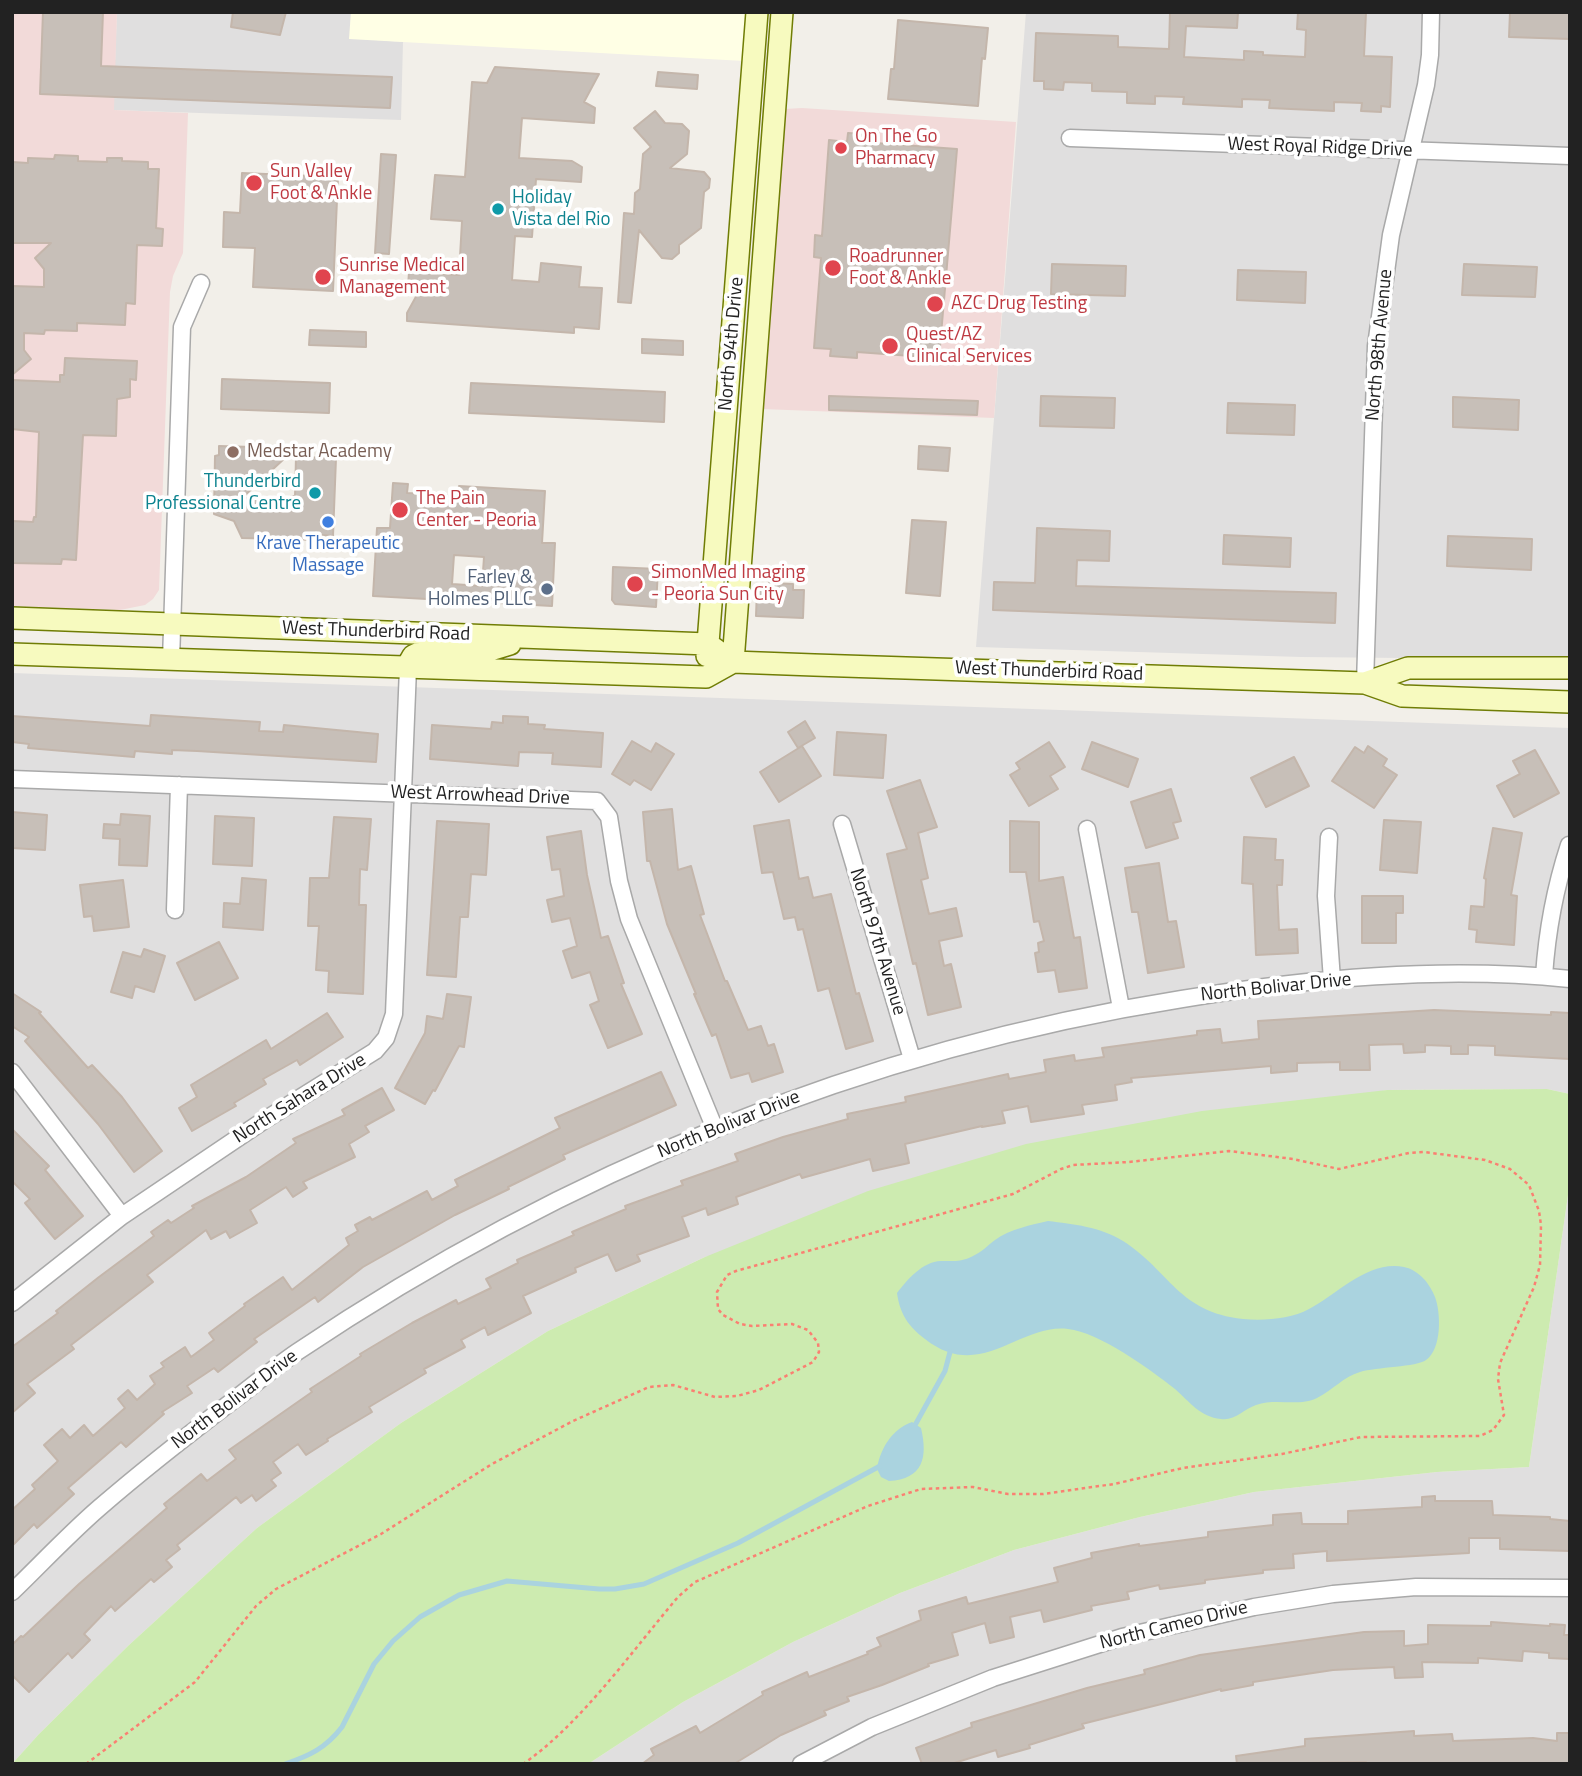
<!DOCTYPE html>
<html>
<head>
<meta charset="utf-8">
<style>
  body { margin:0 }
  #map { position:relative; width:1582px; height:1776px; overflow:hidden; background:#f2efe9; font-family:"Titillium Web",sans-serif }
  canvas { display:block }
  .frame { position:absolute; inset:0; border:14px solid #222; pointer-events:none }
</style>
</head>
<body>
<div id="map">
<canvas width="1582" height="1776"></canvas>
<div class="frame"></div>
</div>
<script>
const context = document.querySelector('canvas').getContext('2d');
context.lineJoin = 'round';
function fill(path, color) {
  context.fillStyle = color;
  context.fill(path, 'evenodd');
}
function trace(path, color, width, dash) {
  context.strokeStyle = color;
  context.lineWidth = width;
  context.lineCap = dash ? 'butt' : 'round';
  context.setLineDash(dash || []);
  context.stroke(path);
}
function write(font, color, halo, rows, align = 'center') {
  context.font = font + ' "Titillium Web",sans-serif';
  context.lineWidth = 7;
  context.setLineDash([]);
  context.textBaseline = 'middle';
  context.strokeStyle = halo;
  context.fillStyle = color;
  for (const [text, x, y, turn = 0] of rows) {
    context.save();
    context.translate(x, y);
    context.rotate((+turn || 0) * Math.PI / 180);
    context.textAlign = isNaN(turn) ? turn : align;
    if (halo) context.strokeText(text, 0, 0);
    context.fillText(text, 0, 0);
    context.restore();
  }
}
fill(new Path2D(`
  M117,12H351L350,38L403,42L401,120L113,110Z
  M1026,12H1570V656L1403,658L1301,657L976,647Z
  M12,673L1570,728V1094L1547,1089L1387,1090L705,1257L548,1331L401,1423L257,1528L129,1645L39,1734L12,1764Z
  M1570,1181V1764H588L683,1702L793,1642L900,1593L1014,1550L1140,1517L1254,1492L1437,1472L1529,1467Z`), '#e0dfdf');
fill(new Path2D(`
  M12,12H117L114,110L188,113L183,253L173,276L170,292L159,590L153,599L145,605L120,610L12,606Z
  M802,108L1016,122L994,418L762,409L785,109Z`), '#f2dad9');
fill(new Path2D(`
  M351,12H748L744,61L349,39Z`), '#ffffe5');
fill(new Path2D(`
  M1547,1089L1570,1094V1181L1529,1467L1437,1472L1254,1492L1140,1517L1014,1550L900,1593L793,1642L683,1702L588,1764H12L39,1734L129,1645L257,1528L401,1423L548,1331L705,1257L868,1191L1026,1144L1202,1111L1387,1090Z`), '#cdebb0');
fill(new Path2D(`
  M1048,1221C1073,1224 1101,1227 1123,1241C1170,1271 1178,1312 1243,1319C1264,1321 1291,1319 1309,1309C1338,1294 1368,1260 1404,1267C1419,1270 1430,1284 1435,1297C1441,1313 1442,1349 1426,1360C1417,1367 1376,1367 1360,1372C1343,1377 1333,1390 1317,1398C1299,1407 1276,1398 1256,1405C1244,1409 1235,1421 1221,1419C1200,1417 1190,1402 1175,1389C1151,1370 1099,1332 1068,1329C1019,1323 981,1383 925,1339C908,1326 900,1314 897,1293C908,1279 922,1262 941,1261C953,1261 962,1262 973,1256C982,1252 988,1245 995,1240C1009,1229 1032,1225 1048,1221Z
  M912,1422L921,1428C928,1458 923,1479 889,1481L881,1477L877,1469C880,1449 892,1429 912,1422Z`), '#aad3df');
trace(new Path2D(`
  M914,1427L945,1371L950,1352
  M285,1764C309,1756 326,1748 342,1727L374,1664L393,1641L420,1617L459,1595L507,1581L599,1589H615L644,1584L738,1543L880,1466`), '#aad3df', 5);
const building = new Path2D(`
  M43,12H103L101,66L392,77L390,108L40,94Z
  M233,12H286L280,35L231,27Z
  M1170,12H1238L1237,28L1186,26L1184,57L1244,60V51L1263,52V55L1305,57L1306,30L1297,29L1298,12H1366L1364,56L1392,57L1390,107L1381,106V112L1361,111L1362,103L1334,102V111L1269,108L1270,100L1242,99V107L1183,104L1184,97L1155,96V104L1127,103V92L1092,91V83L1064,82L1063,90L1044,89V81H1034L1036,33L1118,36V47L1169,49Z
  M1510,12H1570V39L1509,37Z
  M898,20L988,28L985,59L982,58L978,106L888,99L891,69H894Z
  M495,67L599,74L584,102L595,108L594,123L522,118L519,158L572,161L582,167L581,182L536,179L532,237L515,236L512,280L539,282L541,263L581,267L579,287L602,288L599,329L574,327V333L407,321V313L418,293L408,287L409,272L459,275L462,221L431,219L435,175L465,177L472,82L487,83Z
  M658,72L698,75L697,89L656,86Z
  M655,111L665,123L682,124L689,131L687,154L670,168L704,172L710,179L709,188L704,192L701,228L679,245V253L672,259L662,258L639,230L631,303L618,302L624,213L634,214L635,193L640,189L643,154L651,147L634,128Z
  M848,133L876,135L875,143L957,149L939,358L857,352V358L830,356L831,349L814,348L821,258L814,257L815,235L822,236L829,140L847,142Z
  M381,154L396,155L389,254L375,253Z
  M55,155L78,156V161L107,162V158H122V161L148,162V169H159L156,228L163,229L162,246L137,245L135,304L126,303L125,325L77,323V331L45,330L44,334L24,333V350L31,359L12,375V286L44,287V269L35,258L51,243H12V162L28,163V158L54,159Z
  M242,173L338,177L333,291L253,287L255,248L223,247L224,212L240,213Z
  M1052,264L1126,266L1125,296L1051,294Z
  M1464,264L1537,267L1535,297L1462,295Z
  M1238,270L1306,272L1305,303L1237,300Z
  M310,330L366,332V347L309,345Z
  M642,339L683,341V355L642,353Z
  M65,358L137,361L136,380L130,379V397L117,399L116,436L83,435L76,560L62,559L61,564L12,563V521L33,522L34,517H36L39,432L12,429V380L60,382V375H64Z
  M222,379L330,383L329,413L221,409Z
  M471,383L665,392L664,422L469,413Z
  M829,396L978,401L977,415L829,410Z
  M1041,396L1115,398L1114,428L1040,426Z
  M1453,397L1519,400L1518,430L1453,427Z
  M1228,403L1295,405L1294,435L1227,433Z
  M219,446L286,448V457L242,498L291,499V496H295L296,457L336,458L333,536L321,535L320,540L242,538L234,521L214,514L215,456L219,455Z
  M919,446L950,448L948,471L918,469Z
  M393,483L408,484L407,493L458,496L459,486L545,491L542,543H555L552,606L373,596L377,528H390ZM454,555L484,557L482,586L452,584Z
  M912,520L946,522L940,596L906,593Z
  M1037,528L1110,531L1109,561L1077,560L1076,586L1336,593L1335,623L993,610L994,582L1035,583Z
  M1224,535L1291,538L1290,567L1223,564Z
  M1448,536L1532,539L1531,570L1447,566Z
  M613,567L658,569L656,607L615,604L612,600Z
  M769,583L793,584V590H804L803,618L756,616L757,589H769Z
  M151,715L260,722L259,731L283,732L284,725L378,734L376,762L197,751L172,750V754L135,751L134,757L28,748L29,744L12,742V716L150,726Z
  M503,716L528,717V724L545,725L544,729L603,733L601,767L552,764L553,753L519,752L518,766L430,759L432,725L491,729L492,722L503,723Z
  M805,721L815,738L798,748L788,732Z
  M837,732L886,735L883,778L834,775Z
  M632,741L651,752L656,743L674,754L651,790L634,780L630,785L612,774Z
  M1049,742L1065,767L1050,776L1058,789L1029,806L1010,775L1020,769L1016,763Z
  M1092,742L1138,759L1128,787L1082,769Z
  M802,746L821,776L779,802L760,772Z
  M1368,746L1387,759L1383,766L1397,775L1374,808L1332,781L1355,747L1364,753Z
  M1535,750L1559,793L1514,817L1497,786L1520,774L1513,761Z
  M1294,757L1309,786L1266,807L1251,778Z
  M920,780L937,827L918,833L928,878L921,880L929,914L956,908L962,936L939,941L944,966L951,964L961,1007L928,1015L916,963L913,964L887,854L907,849L887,791Z
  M1171,789L1181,821L1173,823L1178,838L1146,848L1131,802Z
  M672,809L678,870L691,866L704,914L700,915L725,981H727L748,1030L761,1026L768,1046L774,1044L783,1072L752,1082L749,1073L731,1078L716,1034L712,1036L694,994H696L667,924L650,861H647L643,812Z
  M12,812L47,815L45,850L12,848Z
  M121,814L150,816L147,866L119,865L120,839L103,838L104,824L120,825Z
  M215,816L254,818L252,866L213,864Z
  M334,817L371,819L367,870L360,869L359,905H366L363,994L328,992L329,971L316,970L319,926H308L310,878H329Z
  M789,820L799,879L808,877L813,898L831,894L856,994L859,993L873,1041L846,1049L829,988L818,991L803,929L798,930L795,917L784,919L773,872L762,873L754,826Z
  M1384,820L1421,822L1417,873L1380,870Z
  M437,821L489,824L486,875L471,874L468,917H460L456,977L427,975Z
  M1010,821L1039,822V881L1063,877L1074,938L1080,937L1087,988L1059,992L1055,970L1038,972L1035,953L1039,952L1038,943L1044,941L1039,921L1034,922L1026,872H1010Z
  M1493,828L1522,833L1511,895L1517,896L1514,945L1476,942L1477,930L1469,929L1471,906L1484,907L1486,879L1484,878Z
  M581,831L587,875L601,938L608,936L624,983L621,984L642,1034L608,1048L590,1005L599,1001L590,972L572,978L563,951L577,946L570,918L552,922L547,900L564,896L560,869L552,870L547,837Z
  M1244,837L1276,839L1275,860H1283L1282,885H1277L1279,930L1297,929L1298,953L1256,955L1253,884L1242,883Z
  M1159,863L1168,922L1176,921L1184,967L1148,973L1138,912H1132L1125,868Z
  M242,878L266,880L263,930L223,927L224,903L240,904Z
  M123,880L129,927L94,931L92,916L84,917L80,885Z
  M1362,896H1403V913H1396V943H1362Z
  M219,942L238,978L195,1000L177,963Z
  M144,949L165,956L154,992L135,986L132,998L111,992L123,952L141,957Z
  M12,993L41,1012L39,1013L88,1068L92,1065L122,1097L162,1151L134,1172L98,1124L25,1041L29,1037L12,1026Z
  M447,994L471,997L464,1047L459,1046L435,1091L433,1090L425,1104L395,1088L425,1033L427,1016L443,1019Z
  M1434,1010L1551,1015V1012L1570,1013V1059L1495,1055V1046L1468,1045V1054H1451V1046L1425,1045V1052L1404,1053L1403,1044L1369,1045L1370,1070H1340V1062L1297,1063V1071L1271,1073V1066L1131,1078L1132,1082L1115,1085L1117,1100L1082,1105L1084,1114L1031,1122L1028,1106L1002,1111L1005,1123L982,1127V1126L905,1144L909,1163L873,1171L870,1159L802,1178L800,1174L736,1197L738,1204L708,1215L706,1208L682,1217L689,1236L637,1255L640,1261L616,1271L608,1254L575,1268L576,1272L523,1296L531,1313L488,1335L485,1327L461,1340L465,1347L424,1369L426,1373L369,1407L372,1412L327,1439L328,1441L306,1455L298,1444L273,1462L281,1473L271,1480L276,1486L256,1501L252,1495L241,1503L236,1497L177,1545L180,1549L166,1560L172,1567L154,1582L151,1579L115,1611L111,1606L84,1634L90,1640L72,1658L68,1653L29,1692L12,1675V1645L21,1636L23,1637L79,1584L167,1508L164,1504L201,1474L207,1481L236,1459L229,1450L312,1392L310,1389L361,1356L360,1354L412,1323L456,1300L458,1304L491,1288L486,1279L518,1263L517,1260L574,1235L572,1232L626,1209L625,1206L683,1185L681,1181L738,1161L735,1154L783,1137L848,1119L847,1114L906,1102L905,1097L1008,1074L1009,1079L1046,1072L1044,1060L1074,1055L1075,1061L1104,1057L1102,1048L1197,1035V1031L1220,1029L1222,1043L1259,1039L1258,1021Z
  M327,1013L343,1037L300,1065L297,1060L263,1079L266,1084L234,1103L236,1106L192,1131L179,1108L197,1097L191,1085L266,1040L271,1049Z
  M661,1072L676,1105L563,1155L565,1159L508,1187L509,1189L455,1215L363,1267L318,1302L315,1297L254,1339L257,1342L218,1372L214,1368L187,1386L192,1393L162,1412L164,1414L126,1447L121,1442L68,1488L74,1494L37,1528L34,1524L12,1546V1510L35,1489L32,1485L58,1461L44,1445L62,1429L70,1438L84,1425L93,1436L125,1408L118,1399L128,1390L137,1400L155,1384L150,1376L164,1367L161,1363L185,1347L191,1357L214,1340L209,1333L245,1306L244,1304L283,1277L292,1290L349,1245L346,1238L358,1231L355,1225L370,1217L372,1220L427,1191L432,1200L458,1186L455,1180L560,1128L555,1118Z
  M382,1088L394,1110L365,1126L369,1132L349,1144L355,1157L303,1182L307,1188L293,1197L286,1187L250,1210L257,1223L230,1238L226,1231L211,1239L206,1230L147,1275L153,1282L71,1345L74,1349L27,1384L35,1393L12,1413V1347L58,1313L56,1311L99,1277L154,1236L151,1232L168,1220L171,1223L194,1208L192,1206L246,1177L296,1143L293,1139L345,1115L342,1110Z
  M12,1129L49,1166L45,1170L83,1216L55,1239L25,1203L30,1199L12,1181Z
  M1435,1496V1501H1492L1493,1515L1550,1517V1519L1570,1521V1551L1500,1549V1538H1469V1553L1327,1561V1551L1293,1554L1294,1568L1263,1570V1573L1205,1580V1583L1160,1589L1159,1585L1127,1592L1129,1599L1091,1606L1092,1610L1044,1622L1041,1610L1010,1617L1014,1637L990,1643L985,1623L952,1633L958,1655L928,1664L929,1666L882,1685L847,1697L849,1701L824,1711L826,1715L781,1735L734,1764H642L654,1755L651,1749L696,1726L700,1733L763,1695L762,1692L807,1672L809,1677L868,1654L867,1652L881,1646L877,1638L921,1620L919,1611L966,1597L968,1604L1058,1582L1054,1568L1092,1558L1091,1553L1139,1544V1546L1208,1537V1532L1273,1525V1515L1301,1513L1302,1524H1348V1511L1422,1507V1497Z
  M1491,1622L1550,1626V1624L1565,1625L1564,1635H1570V1659L1549,1658V1653L1523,1651L1522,1661L1478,1658V1663L1422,1662L1423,1677L1395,1678L1394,1667L1333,1670L1253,1682V1685L1221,1691V1689L1082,1724L1084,1728L1029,1745L1030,1748L998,1757L996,1750L951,1764H922L916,1748L972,1727L971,1723L1087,1688L1145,1674L1144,1670L1200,1655L1364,1632L1404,1631V1646L1428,1644V1625L1491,1626Z
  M1414,1731V1736L1452,1734L1453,1741L1533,1738L1557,1741V1733H1570V1764H1366V1762L1237,1764L1236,1756L1305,1746V1739Z`);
fill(building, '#c7bfb8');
trace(building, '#c4b6ab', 2);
const street = new Path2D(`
  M1070,138L1570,156
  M171,660L182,327L201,283
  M1365,683L1376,346L1391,235L1426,85L1430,55L1431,12
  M12,779L597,801L609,817L619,881L629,919L715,1129
  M842,824L912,1059
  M1087,829L1121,1008
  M1329,837L1326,896L1332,980
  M175,910L179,785
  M1544,976C1547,931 1555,888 1569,845
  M12,1072L122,1216
  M12,1303L122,1216L263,1121L375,1051L386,1038L394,1014L408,668
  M12,1592C41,1564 69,1534 99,1508C143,1470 189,1434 235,1399C255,1384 275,1367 297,1352C563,1173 864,1049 1182,999C1310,978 1441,966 1570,979
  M801,1764L872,1727L993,1678L1122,1637L1254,1607L1333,1594L1416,1587L1570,1588`);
const secondary = new Path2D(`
  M12,618L708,644L733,662
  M12,654L706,677L733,662L814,665L1365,683L1402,696L1570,702
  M707,656L757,12
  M733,662L782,12
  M409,663L413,656L417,654L487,651L510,644
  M1365,683L1408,668H1570`);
trace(street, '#a9a9a9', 19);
trace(secondary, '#707d05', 24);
trace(new Path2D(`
  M86,1764L195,1682L256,1606L276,1589L381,1534L492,1464L573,1421L649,1387L673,1385L715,1397L737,1396L759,1390L813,1362L819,1352L818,1343L808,1330L792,1324L752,1326L740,1324L723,1315L718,1309L717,1292L727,1275L736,1271L1013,1194L1061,1169L1073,1165L1129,1162L1229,1151L1293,1159L1339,1169L1409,1153L1424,1152L1485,1160L1510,1169L1529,1185L1539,1211L1541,1225L1540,1265L1534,1287L1500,1363L1498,1379L1504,1415L1493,1430L1480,1436L1361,1437L1282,1454L1183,1468L1114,1484L1043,1494H1008L973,1487L921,1489L868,1506L695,1582L678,1597C632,1651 580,1725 523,1764`), '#fa8072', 2.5, [3.5, 3.5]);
trace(street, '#fff', 16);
trace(secondary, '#f7fabf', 21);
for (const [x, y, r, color] of [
  [841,148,7,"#e0444e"],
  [254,183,9,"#e0444e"],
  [498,209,7,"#0f9aa8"],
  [833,268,9,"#e0444e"],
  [323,277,9,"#e0444e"],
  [935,304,9,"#e0444e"],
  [890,346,9,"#e0444e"],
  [233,452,7,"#8d6e63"],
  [315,493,7,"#0f9aa8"],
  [400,510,9,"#e0444e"],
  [328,522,7,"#3f7fe0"],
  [635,584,9,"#e0444e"],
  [547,589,7,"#5c6f8a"]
]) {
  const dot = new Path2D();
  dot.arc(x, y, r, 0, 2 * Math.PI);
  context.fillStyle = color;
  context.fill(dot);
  trace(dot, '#fff', 2.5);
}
write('19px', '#be3a42', '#fff', [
  ["On The Go",855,137],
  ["Pharmacy",855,159],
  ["Sun Valley",270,172],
  ["Foot & Ankle",270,194],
  ["Roadrunner",849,257],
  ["Foot & Ankle",849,279],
  ["Sunrise Medical",339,266],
  ["Management",339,288],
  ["AZC Drug Testing",951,304],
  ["Quest/AZ",906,335],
  ["Clinical Services",906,357],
  ["The Pain",416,499],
  ["Center - Peoria",416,521],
  ["SimonMed Imaging",651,573],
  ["- Peoria Sun City",651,595]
], 'left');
write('19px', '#222', '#fff', [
  ["West Royal Ridge Drive",1320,148,2],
  ["North 94th Drive",732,344,-85],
  ["North 98th Avenue",1380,345,-85],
  ["West Thunderbird Road",376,632,2],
  ["West Thunderbird Road",1049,672,2],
  ["West Arrowhead Drive",480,796,2],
  ["North 97th Avenue",877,942,73],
  ["North Bolivar Drive",1276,988,-6],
  ["North Sahara Drive",300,1099,-32],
  ["North Bolivar Drive",729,1125,-22],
  ["North Bolivar Drive",235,1400,-37],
  ["North Cameo Drive",1174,1626,-14]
]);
write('19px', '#0d838f', '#fff', [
  ["Holiday",512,198],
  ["Vista del Rio",512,220],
  ["Thunderbird",301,482,"right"],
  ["Professional Centre",301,504,"right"]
], 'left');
write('19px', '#785e54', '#fff', [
  ["Medstar Academy",247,452]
], 'left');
write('19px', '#366cbe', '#fff', [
  ["Krave Therapeutic",328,544],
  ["Massage",328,566]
]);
write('19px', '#4e5e75', '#fff', [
  ["Farley &",533,578],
  ["Holmes PLLC",533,600]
], 'right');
</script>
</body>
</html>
